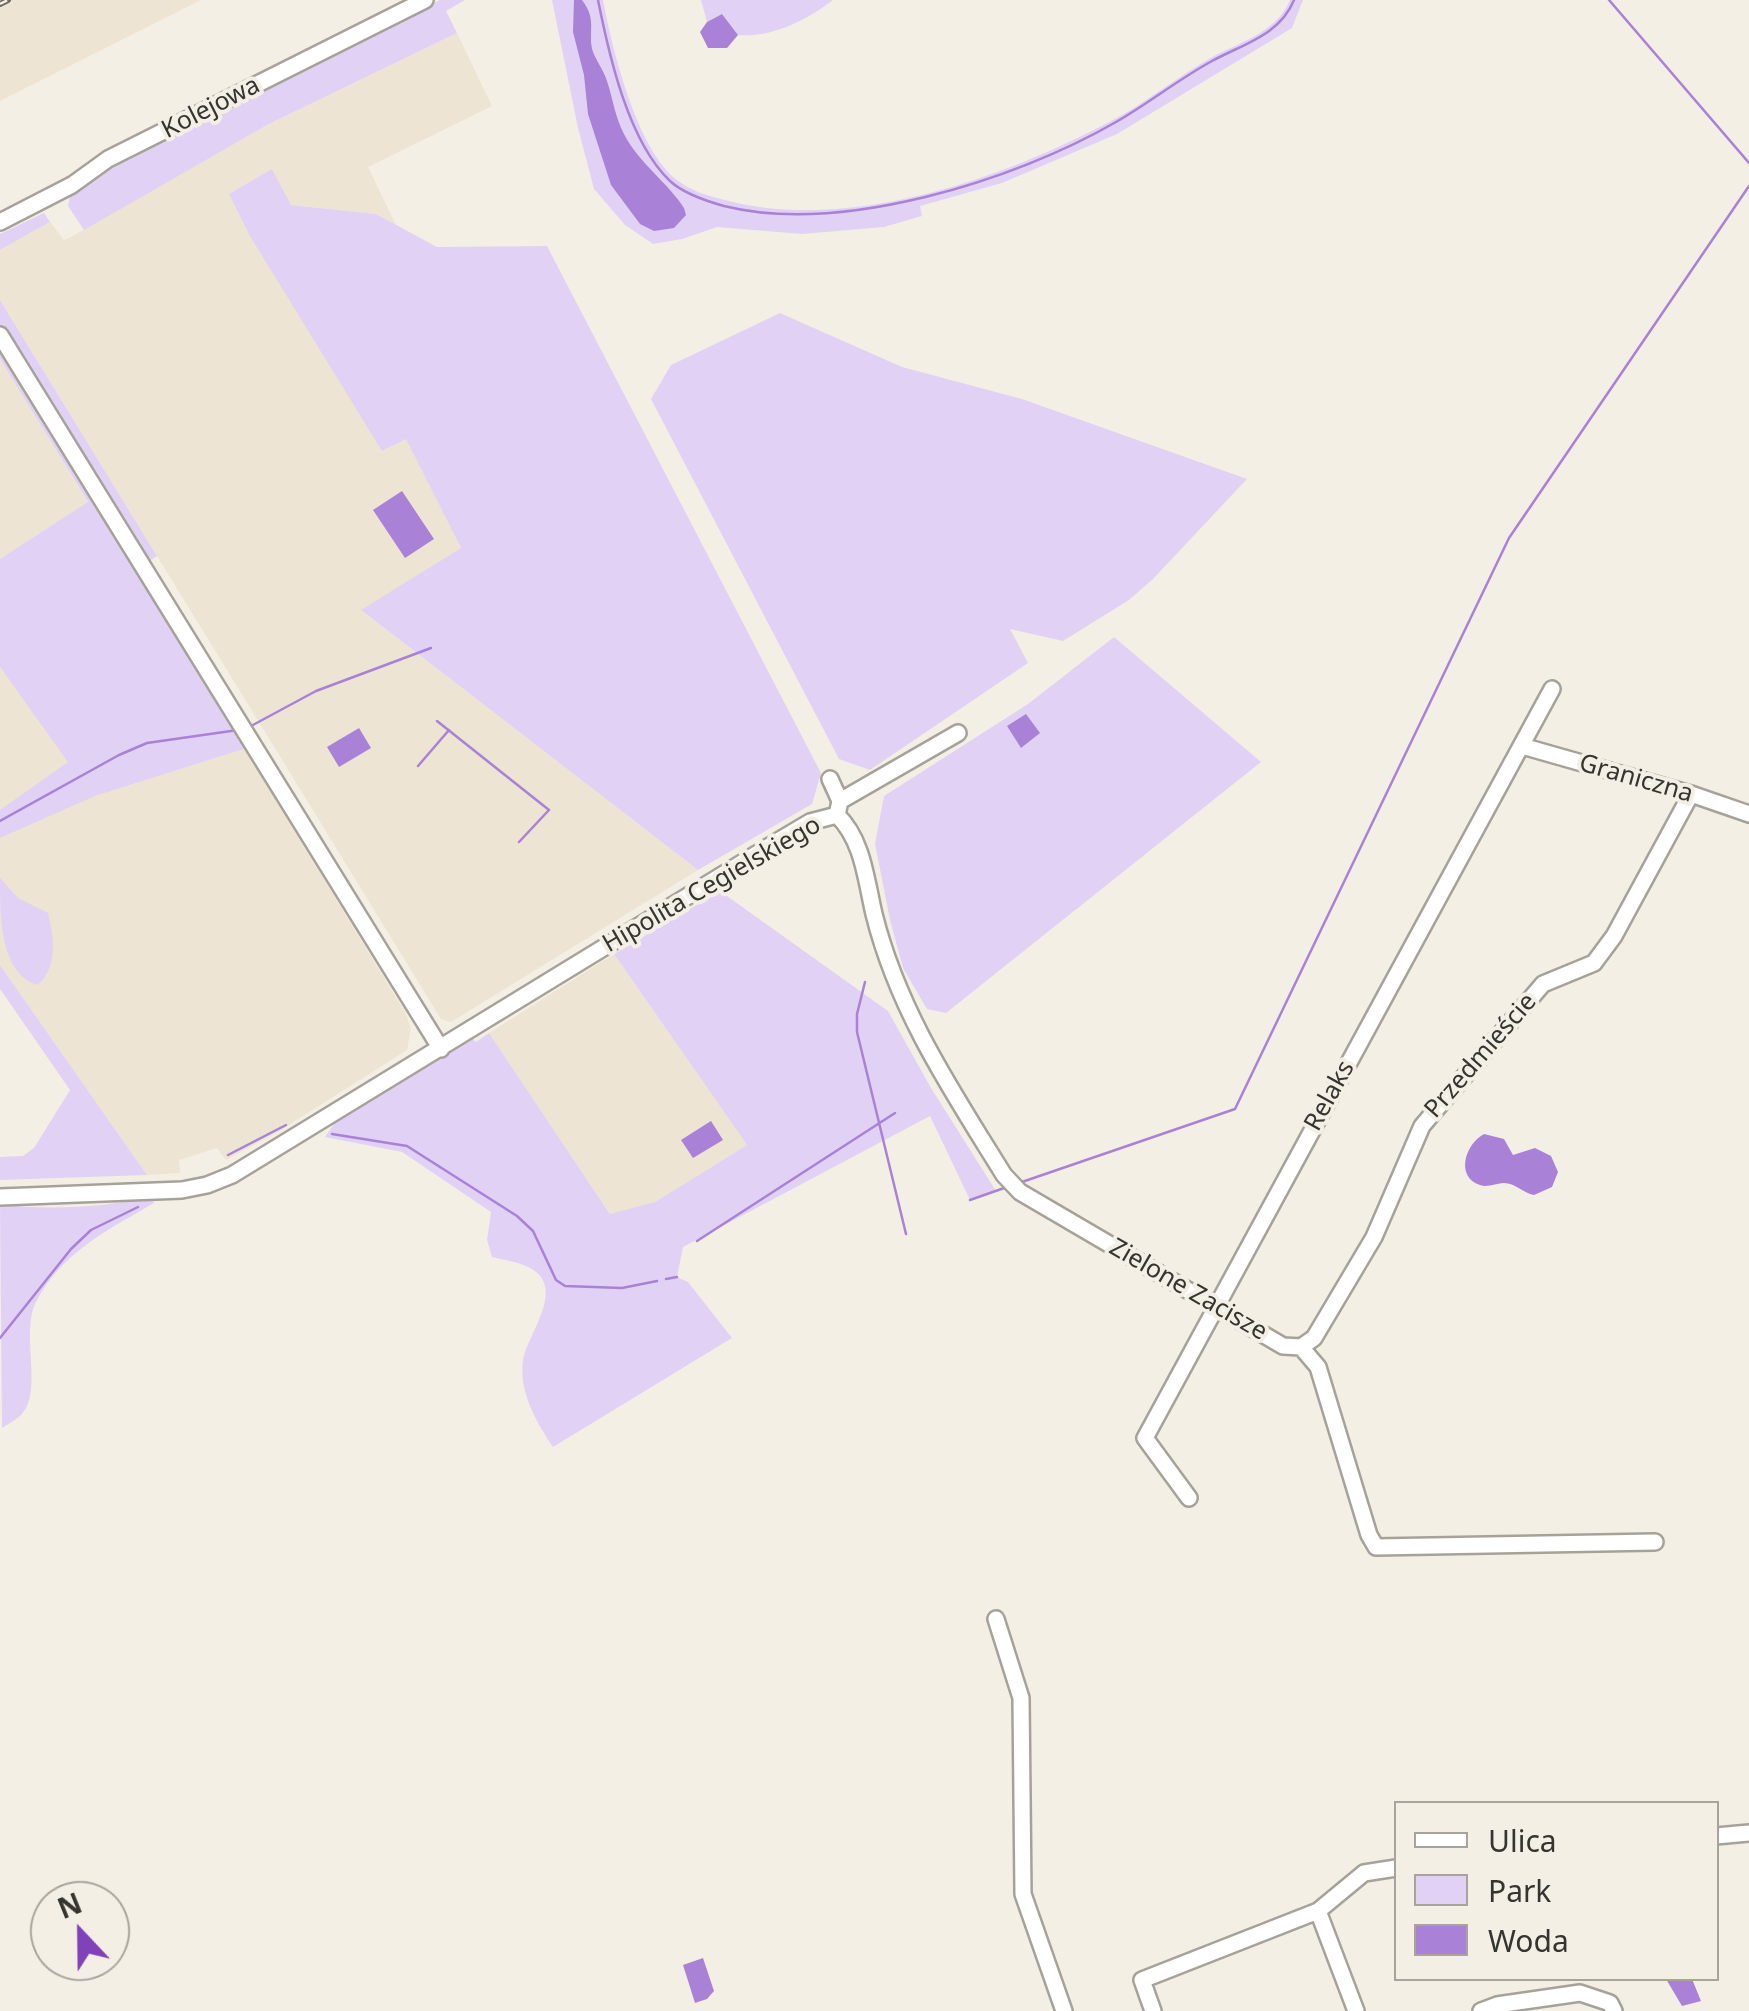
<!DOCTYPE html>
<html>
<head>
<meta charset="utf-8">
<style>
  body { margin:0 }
  #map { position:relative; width:1749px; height:2011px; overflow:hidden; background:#f4efe5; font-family:"Noto Sans",sans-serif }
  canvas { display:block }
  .legend { position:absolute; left:1394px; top:1801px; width:325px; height:180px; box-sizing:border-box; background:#f4efe5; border:2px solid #a8a49d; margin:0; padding:12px 18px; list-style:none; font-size:30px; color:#363430 }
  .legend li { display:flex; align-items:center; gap:20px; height:50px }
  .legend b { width:50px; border:2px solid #a8a49d }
  .north { position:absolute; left:30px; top:1881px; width:100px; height:100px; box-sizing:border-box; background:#f4efe5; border:2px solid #a8a49d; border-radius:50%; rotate:338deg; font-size:28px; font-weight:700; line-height:40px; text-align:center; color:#363430 }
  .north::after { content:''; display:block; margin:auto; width:35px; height:45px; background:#8042b8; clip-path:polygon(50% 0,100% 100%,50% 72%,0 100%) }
</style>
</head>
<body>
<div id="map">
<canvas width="1749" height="2011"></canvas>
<ul class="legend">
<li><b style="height:12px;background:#fff"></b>Ulica</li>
<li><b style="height:28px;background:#e1d2f5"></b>Park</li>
<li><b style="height:28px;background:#a981d6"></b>Woda</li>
</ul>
<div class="north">N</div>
</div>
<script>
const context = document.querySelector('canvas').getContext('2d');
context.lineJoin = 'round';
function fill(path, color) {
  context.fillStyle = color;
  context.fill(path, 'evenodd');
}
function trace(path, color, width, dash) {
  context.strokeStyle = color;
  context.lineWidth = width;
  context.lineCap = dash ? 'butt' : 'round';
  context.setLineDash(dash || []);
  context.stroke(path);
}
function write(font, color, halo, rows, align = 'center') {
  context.font = font + ' "Noto Sans",sans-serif';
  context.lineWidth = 8;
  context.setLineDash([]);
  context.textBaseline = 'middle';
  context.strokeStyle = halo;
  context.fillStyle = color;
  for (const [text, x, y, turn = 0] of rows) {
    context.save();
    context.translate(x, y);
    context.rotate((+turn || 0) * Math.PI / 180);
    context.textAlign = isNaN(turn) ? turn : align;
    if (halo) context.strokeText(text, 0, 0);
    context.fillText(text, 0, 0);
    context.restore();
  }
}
fill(new Path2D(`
  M0,0H201L0,101Z
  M457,33L492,106L368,167L396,225L376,214L291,205L382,451L406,438L461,548L362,611L698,870L451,1022L441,1019L0,300V250L50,222L64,240L71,237L269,124Z
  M0,359L88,503L0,559Z
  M0,667L95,796L244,749L405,1012L411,1028L407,1050L281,1130L226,1160L217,1148L179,1160L180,1173L147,1175L0,965Z
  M614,954L747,1145L655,1202L611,1215L489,1033Z`), '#ede4d3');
fill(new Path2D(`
  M440,0H465L446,11L457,33L269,124L84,230L68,206L70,196L108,166Z
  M552,0H603C612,48 637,150 677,180C691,191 708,196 725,200C848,233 1002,179 1111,121C1144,104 1174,79 1207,60C1237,42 1275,35 1290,0H1303L1292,28L1117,134L1002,183L920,206L922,216L884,227L802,234L717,227L682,239L653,244L625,225L594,189L578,128Z
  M701,0H833C807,20 772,38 738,35L722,14L707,22Z
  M272,169L291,205L376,214L437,247L547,246L821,773L812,804L698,870L361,610L461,548L406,439L382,451L250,236L229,194Z
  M44,213L50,222L0,250V234Z
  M0,300L157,556L146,563L0,326Z
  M780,313L902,367L1022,399L1247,479L1153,579L1129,600L1063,641L1010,629L1028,663L870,770L839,759L651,399L671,365Z
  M0,344L239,730L234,732L244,749L95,796L0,838V810L68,762L0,667V559L88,502L0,359Z
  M1114,637L1261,762L946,1013L927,1009L903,968L890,920L875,844L884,796L1028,704Z
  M0,878L18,898L48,913C54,938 58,966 38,985C0,974 0,917 0,878Z
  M720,891L888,1011L931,1088L996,1191L970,1200L930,1116L683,1247L677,1277L688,1282L732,1338L553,1447C537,1423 518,1391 523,1360C528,1333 567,1288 530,1268C520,1262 504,1260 492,1257L487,1240L491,1212L402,1152L325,1137L336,1121L472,1038L476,1042L489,1033L610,1214L655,1202L747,1145L614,954Z
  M0,965L147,1175L0,1180V1157L23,1156L34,1148L70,1090L0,989Z
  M150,1197L154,1203C108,1230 62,1252 36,1302C20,1334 44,1392 21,1415C16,1420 8,1424 2,1428L0,1204C47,1211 104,1207 150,1197Z`), '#e1d2f5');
fill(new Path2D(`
  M574,0H582C598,21 587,32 593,52C597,62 604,71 607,81C613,99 615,117 624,134C638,162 669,184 684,208L686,215L674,228L654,231L640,224L611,185L588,114L584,75L573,32Z
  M722,14L738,35L727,48H708L700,32L707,22Z
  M402,491L434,539L405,558L373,510Z
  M1026,714L1040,733L1021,748L1007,726Z
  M359,728L371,748L339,767L327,747Z
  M711,1121L723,1140L693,1158L681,1140Z
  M1484,1134L1504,1139L1513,1155L1535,1148L1551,1156L1558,1172L1552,1187L1534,1195C1523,1193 1515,1183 1504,1183C1497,1183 1487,1188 1480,1185C1455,1177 1465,1144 1484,1134Z
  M703,1958L714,1991L707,1999L695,2003L683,1965Z
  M1666,1979H1692L1701,2001L1682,2006Z`), '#a981d6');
trace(new Path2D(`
  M598,0C609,55 628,141 670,181C684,194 706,201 724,206C840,235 1014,181 1116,122C1149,103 1179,79 1212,61C1243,44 1280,35 1294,0
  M1609,0L1749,163
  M437,721L549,810L519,842
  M251,726L316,691L431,648
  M418,766L449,730
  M0,821L119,755L147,743L238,730
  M865,982L857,1014V1032L906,1234
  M332,1134L407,1146L517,1216L533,1231L556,1280L565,1286L622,1288L657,1281
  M228,1155L286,1125
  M1019,1183L1235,1109L1509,538L1749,186
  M970,1200L1007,1187
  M697,1241L895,1113
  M666,1279L677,1277
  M0,1338L71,1249L91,1230L138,1207`), '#a981d6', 2.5);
const minor = new Path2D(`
  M0,222L72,185L108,159L425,0
  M0,335L441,1049
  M1522,746L1691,794L1749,814
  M830,779L840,801
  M837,815L840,801L958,733
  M0,1197L182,1190L207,1185L232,1175L768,847L810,822L837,815C863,840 866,880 874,914C898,1011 952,1091 1004,1175L1020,1192L1283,1346L1301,1347L1318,1367L1369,1535L1376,1547L1655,1542
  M1301,1347L1314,1338L1374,1237L1422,1126L1543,984L1594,963L1614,936L1691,794
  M1189,1498L1145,1438L1552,689
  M996,1619L1021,1698L1023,1894L1064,2011
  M1716,1836L1749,1833
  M1153,2011L1142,1980L1318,1911
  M1356,2011L1318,1911L1364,1873L1396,1868
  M1481,2011L1497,2005L1580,1993L1610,2003L1614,2011`);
trace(minor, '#a7a299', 20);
trace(minor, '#fff', 15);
const rail = new Path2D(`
  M0,4L8,0`);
trace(rail, '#6e6b65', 6);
trace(rail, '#f4efe5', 2.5, [8]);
write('25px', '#363430', '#f4efe5', [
  ["Kolejowa",211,108,-27],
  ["Graniczna",1636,779,16],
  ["Hipolita Cegielskiego",712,885,-30],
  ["Przedmieście",1481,1056,-49],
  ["Relaks",1330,1096,-61],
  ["Zielone Zacisze",1188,1290,30]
]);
</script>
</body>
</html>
